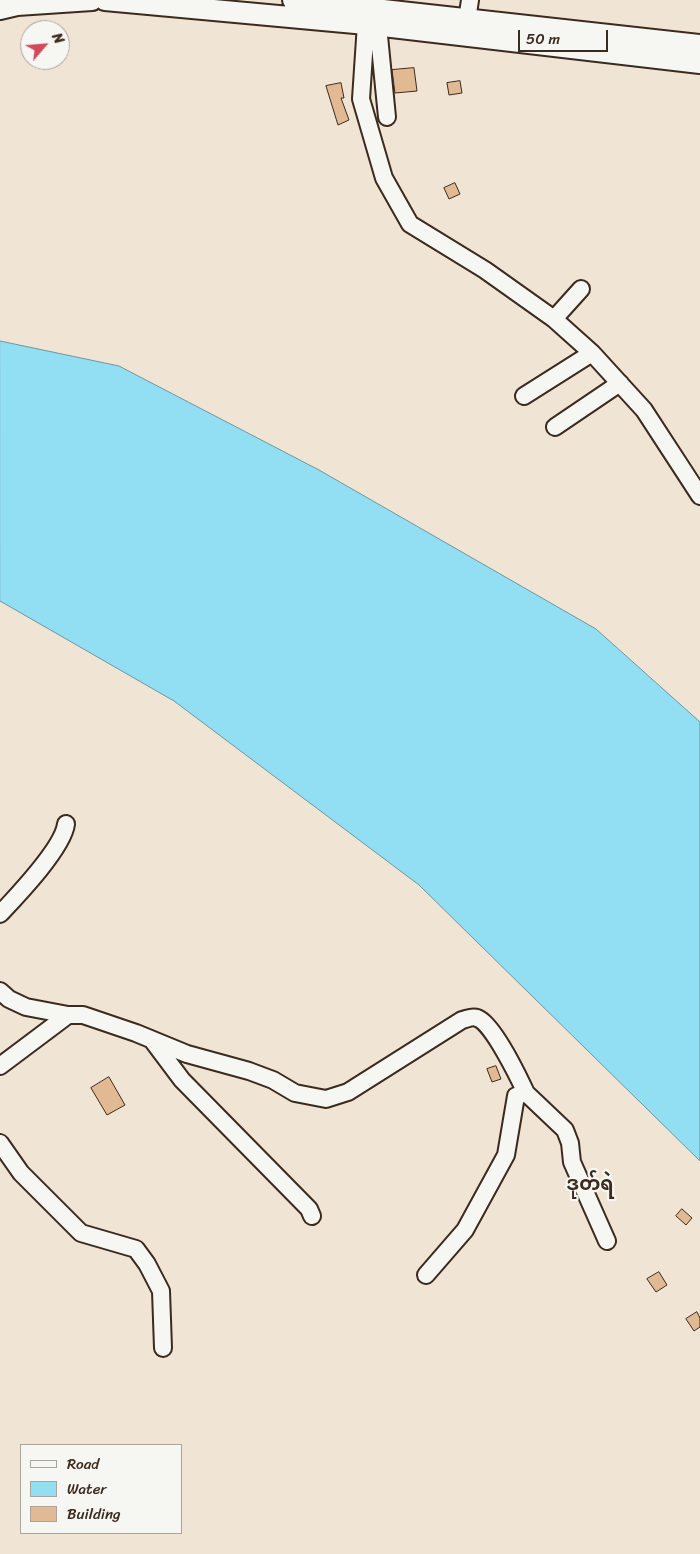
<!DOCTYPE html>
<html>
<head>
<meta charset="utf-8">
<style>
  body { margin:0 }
  #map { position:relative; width:700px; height:1554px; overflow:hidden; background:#f0e4d5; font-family:Sriracha,sans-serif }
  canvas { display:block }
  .legend { position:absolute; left:20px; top:1444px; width:162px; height:90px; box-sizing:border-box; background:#f6f6f2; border:1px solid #aba49d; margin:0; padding:6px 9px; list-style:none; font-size:15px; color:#3b2a1e }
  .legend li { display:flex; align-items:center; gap:10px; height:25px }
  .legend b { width:25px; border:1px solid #aba49d }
  .north { position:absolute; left:20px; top:20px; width:50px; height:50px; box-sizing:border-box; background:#f6f6f2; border:1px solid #aba49d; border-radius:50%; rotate:63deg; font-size:14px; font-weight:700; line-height:20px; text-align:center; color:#3b2a1e }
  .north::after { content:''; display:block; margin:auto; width:18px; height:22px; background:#d1495b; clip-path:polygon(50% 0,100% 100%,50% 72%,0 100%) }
  .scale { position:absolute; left:518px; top:30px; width:90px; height:22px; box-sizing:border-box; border:2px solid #3b2a1e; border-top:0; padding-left:6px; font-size:15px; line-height:18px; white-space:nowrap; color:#3b2a1e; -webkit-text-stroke:4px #f6f6f2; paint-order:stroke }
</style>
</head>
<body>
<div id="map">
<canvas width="700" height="1554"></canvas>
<ul class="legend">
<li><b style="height:6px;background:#f6f6f2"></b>Road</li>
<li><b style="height:14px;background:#92def2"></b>Water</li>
<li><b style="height:14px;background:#e1b992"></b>Building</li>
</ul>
<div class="north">N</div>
<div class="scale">50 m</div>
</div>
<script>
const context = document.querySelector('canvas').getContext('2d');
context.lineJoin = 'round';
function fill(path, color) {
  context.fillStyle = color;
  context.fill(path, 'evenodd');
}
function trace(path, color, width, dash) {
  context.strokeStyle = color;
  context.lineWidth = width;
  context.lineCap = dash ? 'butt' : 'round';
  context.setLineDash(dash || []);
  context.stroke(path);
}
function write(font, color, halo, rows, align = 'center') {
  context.font = font + ' Sriracha,"Noto Sans Myanmar",sans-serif';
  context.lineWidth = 4.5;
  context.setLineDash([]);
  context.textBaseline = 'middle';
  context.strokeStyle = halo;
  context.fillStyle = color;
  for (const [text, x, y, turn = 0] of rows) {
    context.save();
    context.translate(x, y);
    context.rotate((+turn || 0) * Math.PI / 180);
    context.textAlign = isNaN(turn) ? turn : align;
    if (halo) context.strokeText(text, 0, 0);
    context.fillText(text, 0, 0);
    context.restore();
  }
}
const water = new Path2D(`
  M0,341L119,366L319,470L596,629L700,722V1161L419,885L174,701L0,601Z`);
fill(water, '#92def2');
trace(water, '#6f969d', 1);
const building = new Path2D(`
  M414,68L417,91L395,93L392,70Z
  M460,81L462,93L449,95L447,83Z
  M341,83L344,98H341L349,120L338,125L326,86Z
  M455,183L460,194L449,199L444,188Z
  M496,1066L501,1079L492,1082L487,1069Z
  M109,1077L125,1105L107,1115L91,1088Z
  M682,1209L692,1218L686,1225L676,1216Z
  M659,1272L667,1285L656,1292L647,1279Z
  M697,1312L700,1318V1327L694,1331L686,1319Z`);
fill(building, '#e1b992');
trace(building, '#3b2a1e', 1);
const minor = new Path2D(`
  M370,14L366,24L361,99L384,178L410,224L485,270L554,319L592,353L644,410L700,496
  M467,20L470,0
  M378,26L387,117
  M554,319L581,289
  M524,396L592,353
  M555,427L620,383
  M0,914C17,896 63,848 66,824
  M0,991L9,999L26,1007L68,1015H83L136,1033L187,1054L249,1071L273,1080L295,1093L326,1099L348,1092L462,1020C467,1019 472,1016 477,1018C492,1022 519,1078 526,1093L516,1096L506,1155L465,1230L426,1275
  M152,1040L182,1080L309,1209L312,1216
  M0,1066L68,1015
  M526,1093L565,1130L570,1143L572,1162L607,1241
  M0,1143L21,1173L81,1233L136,1249L147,1264L161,1291L163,1348`);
const major = new Path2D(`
  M105,0L366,24L700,63
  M293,0L700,45
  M0,9L17,5L92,0`);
trace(minor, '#3b2a1e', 20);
trace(major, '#3b2a1e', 24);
trace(minor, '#f6f6f2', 16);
trace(major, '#f6f6f2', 20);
write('bold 19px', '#3b2a1e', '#f6f6f2', [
  ["ဒုတ်ရဲ",590,1185]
]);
</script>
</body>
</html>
